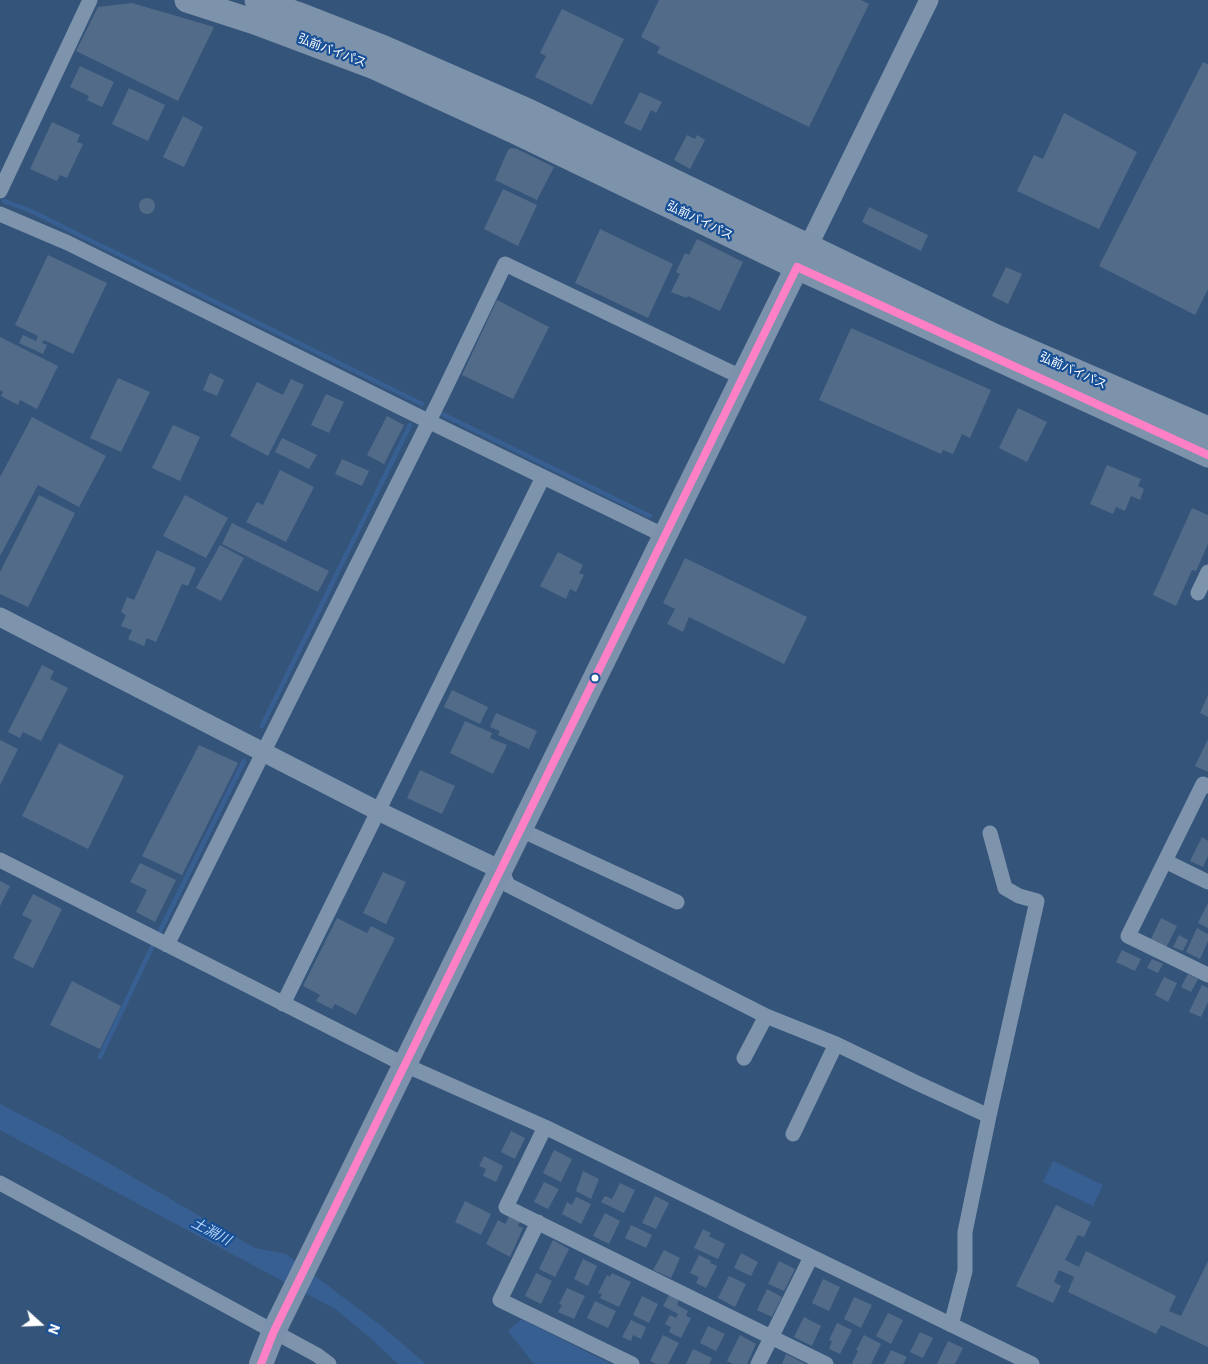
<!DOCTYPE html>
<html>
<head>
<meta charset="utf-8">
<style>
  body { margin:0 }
  #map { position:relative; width:1208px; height:1364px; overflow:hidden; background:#35547a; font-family:"IBM Plex Sans",sans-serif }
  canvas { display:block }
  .north { position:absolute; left:15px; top:1299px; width:50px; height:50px; -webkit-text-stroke:4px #185097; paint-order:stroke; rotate:110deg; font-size:14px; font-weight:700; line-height:20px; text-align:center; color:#fff }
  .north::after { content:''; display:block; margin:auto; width:18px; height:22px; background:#fff; clip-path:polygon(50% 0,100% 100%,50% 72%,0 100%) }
</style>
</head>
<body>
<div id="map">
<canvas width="1208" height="1364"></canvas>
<div class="north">N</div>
</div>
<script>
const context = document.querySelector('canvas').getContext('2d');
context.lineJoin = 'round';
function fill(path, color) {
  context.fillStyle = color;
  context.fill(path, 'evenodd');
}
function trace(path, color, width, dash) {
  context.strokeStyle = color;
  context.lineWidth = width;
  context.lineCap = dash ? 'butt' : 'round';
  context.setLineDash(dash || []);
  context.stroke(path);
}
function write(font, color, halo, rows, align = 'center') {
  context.font = font + ' "IBM Plex Sans","Noto Sans JP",sans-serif';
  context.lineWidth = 4.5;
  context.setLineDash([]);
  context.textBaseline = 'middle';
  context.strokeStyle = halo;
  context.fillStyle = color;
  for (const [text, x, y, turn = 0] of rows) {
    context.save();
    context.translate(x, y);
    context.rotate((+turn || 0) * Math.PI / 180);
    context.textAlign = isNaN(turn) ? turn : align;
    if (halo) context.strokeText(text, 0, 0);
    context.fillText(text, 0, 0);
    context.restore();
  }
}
fill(new Path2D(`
  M0,1104L60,1135L255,1248L286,1254L384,1328L426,1364H398L368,1336L335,1309L0,1130Z
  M1053,1161L1103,1185L1093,1206L1043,1182Z
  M521,1319L611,1364H534L508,1331Z`), '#385f92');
trace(new Path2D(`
  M4,201L31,211L422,404
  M442,414L650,516
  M262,726L410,425
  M160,931L244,761
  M100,1057L152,947`), '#385f92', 4.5);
fill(new Path2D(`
  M659,0H861L869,4L809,127L657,53L660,47L641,37Z
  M132,3L214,27L178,101L76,51L98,7Z
  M562,9L624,39L592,105L535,77L546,56L540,53Z
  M1203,62L1208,64V289L1195,315L1099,266Z
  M80,66L114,82L102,107L87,100L89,96L70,87Z
  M129,88L165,105L148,141L112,124Z
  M640,92L662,102L656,113L651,110L641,131L624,123Z
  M1064,113L1137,152L1099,229L1017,191L1034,155L1043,159Z
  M183,116L203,127L184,167L163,157Z
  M52,122L80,135L77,142L83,144L67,178L60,175L57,181L30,169Z
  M687,135L695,139L697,135L705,140L690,169L674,160Z
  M511,148L517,149L554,167L537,200L495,180L508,150Z
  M503,189L537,205L518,246L484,229Z
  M139 206a8 8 0 1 1 16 0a8 8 0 1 1-16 0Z
  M869,207L928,235L921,251L862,222Z
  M600,229L673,264L648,318L575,283Z
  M697,239L743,262L720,311L688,296L687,298L671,292L680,274L676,272L685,253L689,255Z
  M48,255L107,283L73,354L44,340L42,343L47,345L43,354L19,343L23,335L36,341L38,336L15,325Z
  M1006,267L1022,274L1008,304L992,296Z
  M497,300L549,327L513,399L462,375Z
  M851,328L991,390L970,438L962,434L953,454L943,450L941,454L819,400Z
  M0,337L58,366L37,409L20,400L18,405L1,396L3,392L0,390Z
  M210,373L224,380L217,396L203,390Z
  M118,378L150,392L121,452L90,438Z
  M291,379L304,385L268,456L230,436L257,382L283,395Z
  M326,394L344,402L329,433L311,425Z
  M1018,408L1047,422L1027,462L999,448Z
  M387,416L404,425L384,464L367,455Z
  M32,417L106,456L79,507L38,485L0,556V477Z
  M173,425L200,437L180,481L152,468Z
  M282,438L317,455L309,469L275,452Z
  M342,459L369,471L362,486L335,474Z
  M1107,465L1141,479L1138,486L1144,489L1140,500L1131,496L1125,511L1116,507L1113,514L1090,504Z
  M280,470L314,487L286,542L246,522L257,502L263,505Z
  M39,495L75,513L28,607L0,594V572Z
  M185,495L228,518L206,558L163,536Z
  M1192,508L1208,515V544L1196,571L1192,570L1176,606L1153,595Z
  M232,523L329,571L318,592L222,544Z
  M220,545L244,558L221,601L196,588Z
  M157,550L196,568L188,586L182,584L156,642L147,638L144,646L128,639L132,630L121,626L126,615L121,612L127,597L134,600Z
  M558,552L583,565L579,573L584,575L576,592L570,589L566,599L540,586Z
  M685,558L807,617L784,664L689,617L683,632L667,624L675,609L663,603Z
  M42,665L54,671L50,679L68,688L41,741L23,732L20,738L8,732Z
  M452,690L488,707L480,724L444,707Z
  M1208,695V717L1200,713Z
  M496,713L537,731L529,749L498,735L500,731L490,727Z
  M465,721L492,733L490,738L507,745L493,774L450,753Z
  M1208,739V772L1195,766Z
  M0,740L18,749L0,785Z
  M59,743L124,776L88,849L22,816Z
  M199,745L238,763L182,875L142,856Z
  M420,770L455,786L442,814L407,798Z
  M1202,837L1208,841V856L1203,867L1190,861Z
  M140,863L176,880L155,922L136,912L147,890L130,882Z
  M383,872L406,882L386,924L363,913Z
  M0,881L10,886L0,906Z
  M33,894L62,909L33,968L13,958L32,920L22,915Z
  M1208,903V928L1198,923Z
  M337,918L367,933L371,926L395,938L356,1015L335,1004L332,1009L316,1001L320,995L303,986Z
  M1161,918L1177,926L1166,948L1150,941Z
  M1197,928L1208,934V941L1200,959L1186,952Z
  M1179,935L1188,940L1183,951L1173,947Z
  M1122,950L1141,959L1135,971L1116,962Z
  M1152,959L1163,964L1158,973L1147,968Z
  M1188,974L1198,979L1191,992L1181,987Z
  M1164,977L1177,983L1168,1002L1155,995Z
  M72,981L121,1006L100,1049L50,1025Z
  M1202,985L1208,988V1002L1201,1017L1189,1012Z
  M511,1131L525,1138L515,1159L501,1152Z
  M554,1150L572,1159L561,1182L543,1173Z
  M484,1156L503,1166L496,1182L483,1176L486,1169L479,1166Z
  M583,1171L599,1179L591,1199L576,1191Z
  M544,1182L559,1189L548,1209L534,1202Z
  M620,1183L635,1190L624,1213L601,1202L605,1196L612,1199Z
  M655,1196L669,1203L656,1229L642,1223Z
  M576,1197L591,1204L581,1224L562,1214L567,1202L572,1205Z
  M465,1201L491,1214L481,1235L455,1222Z
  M1056,1205L1091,1222L1084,1237L1078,1235L1065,1260L1079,1267L1086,1251L1176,1296L1169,1311L1181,1316L1208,1261V1347L1161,1325L1156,1334L1068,1292L1074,1277L1059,1270L1054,1282L1061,1286L1053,1303L1016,1286Z
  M605,1213L620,1221L609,1244L593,1236Z
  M509,1217L520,1222L518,1226L523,1228L510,1257L486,1244L498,1220L505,1224Z
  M631,1225L652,1235L646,1248L625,1238Z
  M703,1229L711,1233L709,1236L725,1244L718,1259L694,1248Z
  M553,1240L569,1249L555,1277L539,1269Z
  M664,1250L680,1258L671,1278L653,1270Z
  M741,1253L758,1262L751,1276L734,1268Z
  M699,1255L711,1261L710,1263L717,1266L706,1288L696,1283L699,1277L690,1273Z
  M583,1259L597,1266L588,1286L574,1279Z
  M779,1261L795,1269L784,1291L768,1284Z
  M536,1273L552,1281L541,1304L525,1296Z
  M612,1273L631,1282L619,1307L600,1298L602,1294L598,1293L607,1275L610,1277Z
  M729,1276L746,1284L735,1307L718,1298Z
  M823,1279L840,1287L829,1311L812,1303Z
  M567,1288L585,1296L574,1319L558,1312L562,1305L559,1304Z
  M767,1289L782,1297L772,1317L757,1310Z
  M669,1295L679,1300L677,1305L688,1311L686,1316L691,1318L681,1338L669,1332L671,1327L665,1324L670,1315L676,1318L678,1314L663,1306Z
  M642,1296L658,1304L649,1323L633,1315Z
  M854,1297L872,1305L861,1328L844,1319Z
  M595,1301L616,1311L608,1328L587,1318Z
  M888,1313L903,1320L891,1344L876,1336Z
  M804,1317L821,1326L812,1346L794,1337Z
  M631,1320L646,1327L641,1339L633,1335L631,1341L622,1337Z
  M837,1323L852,1330L840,1354L829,1349L832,1341L829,1340Z
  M708,1326L725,1334L716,1351L700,1343Z
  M920,1332L933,1338L923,1358L910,1352Z
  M663,1335L679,1343L668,1364H656L650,1361Z
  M740,1335L756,1344L747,1364H733L727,1361Z
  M864,1335L881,1344L871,1364H853L852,1363L858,1351L856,1350Z
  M948,1341L963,1348L955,1364H937Z
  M693,1349L712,1358L709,1364H686Z
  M891,1350L907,1357L903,1364H884Z
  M786,1354L806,1364H782Z`), '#526b89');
trace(new Path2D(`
  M0,191L90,0
  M0,214L68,243L428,421L665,536
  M1198,593L1208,572
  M1208,786L1203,784L1128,936L1208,975
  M521,830L677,902
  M0,860L405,1065L545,1127L1032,1364
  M1165,861L1208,882
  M501,870L508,885L766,1016L836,1044L917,1083L989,1116
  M167,945L441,397L505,264L743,378
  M283,1004L543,477
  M744,1058L766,1016
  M545,1127L506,1207L826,1364
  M793,1134L836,1044
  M0,1183L317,1355L329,1364
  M538,1222L500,1300L632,1364
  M951,1325L965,1271V1232L989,1116L1037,901L1019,896L1005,888L990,833
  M758,1364L811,1257`), '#7e94ad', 15);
trace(new Path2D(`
  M803,257L929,0
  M0,617L378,811L501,870`), '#7e94ad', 19);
trace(new Path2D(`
  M261,1364L274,1331L323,1231L797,267`), '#7c91ab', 24);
trace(new Path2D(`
  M187,0L255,22L372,66L516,132L797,267L1208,455
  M257,0L297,14L384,48L528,111L994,336L1208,429`), '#7d92ab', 25);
trace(new Path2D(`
  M261,1364L274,1331L797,267L1208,455`), '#ff80c5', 8);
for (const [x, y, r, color] of [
  [595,678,4.5,"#fff"]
]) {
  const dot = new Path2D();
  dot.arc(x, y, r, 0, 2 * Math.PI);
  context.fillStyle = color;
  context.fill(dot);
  trace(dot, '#185097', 2);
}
write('12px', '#fff', '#185097', [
  ["弘前バイパス",332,51,21],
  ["弘前バイパス",700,221,26],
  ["弘前バイパス",1073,371,24]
]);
write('italic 14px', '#b7d5f8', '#185097', [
  ["土淵川",211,1232,28]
]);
</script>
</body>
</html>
